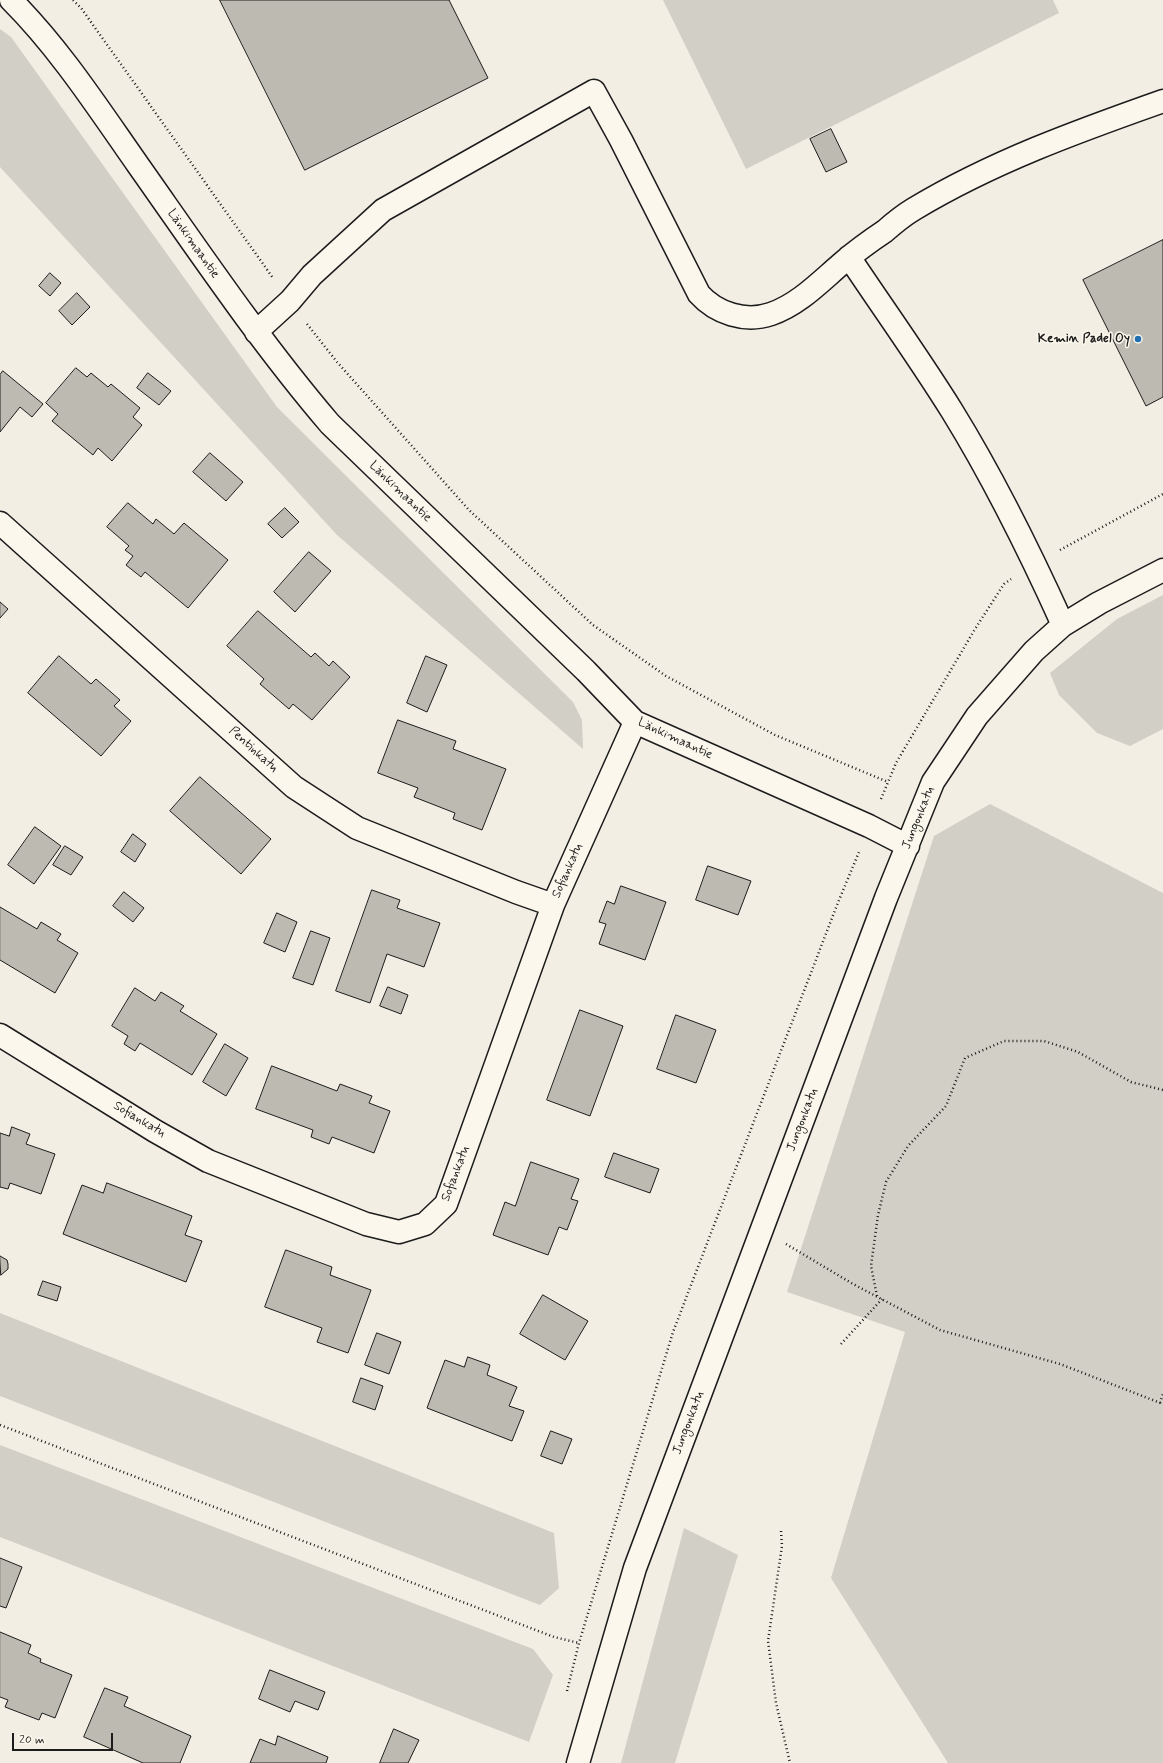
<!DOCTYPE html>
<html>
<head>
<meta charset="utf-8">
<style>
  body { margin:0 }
  #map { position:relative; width:1163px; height:1763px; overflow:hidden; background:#f2eee4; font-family:Mynerve,sans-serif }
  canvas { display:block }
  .scale { position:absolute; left:12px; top:1733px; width:101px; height:18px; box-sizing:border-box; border:2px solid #1c1c1c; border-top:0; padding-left:5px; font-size:12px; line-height:14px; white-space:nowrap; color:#1c1c1c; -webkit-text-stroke:3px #fbf7ec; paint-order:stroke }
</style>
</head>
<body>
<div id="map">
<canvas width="1163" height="1763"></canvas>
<div class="scale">20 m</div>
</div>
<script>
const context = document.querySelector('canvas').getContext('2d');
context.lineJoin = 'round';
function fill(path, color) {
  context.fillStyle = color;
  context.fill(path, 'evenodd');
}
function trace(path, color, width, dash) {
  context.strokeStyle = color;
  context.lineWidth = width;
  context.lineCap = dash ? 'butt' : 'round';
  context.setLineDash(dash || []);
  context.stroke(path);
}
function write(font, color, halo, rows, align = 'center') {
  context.font = font + ' Mynerve,sans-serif';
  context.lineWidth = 3;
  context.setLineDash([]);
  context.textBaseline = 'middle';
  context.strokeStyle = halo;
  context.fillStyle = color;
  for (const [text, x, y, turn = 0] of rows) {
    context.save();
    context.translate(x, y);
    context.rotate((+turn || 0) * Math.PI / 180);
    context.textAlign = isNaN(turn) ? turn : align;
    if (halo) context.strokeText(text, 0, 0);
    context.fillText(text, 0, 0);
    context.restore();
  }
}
fill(new Path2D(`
  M663,0H1053L1059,13L746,169Z
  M0,29L11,37L277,407L573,702L582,720L583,749L337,535L0,167Z
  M1163,595V729L1130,746L1097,733L1059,695L1050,673L1117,619Z
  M990,804L1163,893V1763H948L831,1578L905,1332L787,1292L934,836Z
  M0,1313L554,1533L559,1588L540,1605L0,1396Z
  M0,1445L533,1649L553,1675L529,1742L0,1537Z
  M684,1528L738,1555L675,1763H621Z`), '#d2cfc6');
const building = new Path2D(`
  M220,0H449L488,78L305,170Z
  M831,129L847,162L826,172L810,139Z
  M1163,240V397L1146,406L1083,280Z
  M50,273L61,283L50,296L39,286Z
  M77,293L90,307L72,325L59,311Z
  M76,368L87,377L91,373L108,387L111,384L140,408L133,417L142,425L112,461L98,448L93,455L52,421L58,414L46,403Z
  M3,371L43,404L32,417L20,407L0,432V375Z
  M148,373L171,391L159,405L137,388Z
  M210,453L243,482L226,501L193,472Z
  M128,503L153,524L156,519L174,534L184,523L228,560L188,608L145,572L141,577L126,565L133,556L125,550L129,546L107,527Z
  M285,508L299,522L282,538L268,524Z
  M309,552L331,571L295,612L274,592Z
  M0,602L8,609L0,618Z
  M258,611L311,657L315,653L329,666L333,661L350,677L312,720L293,704L289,709L260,684L264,679L227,646Z
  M59,656L91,684L96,679L120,700L114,706L131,721L101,756L28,693Z
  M426,656L447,665L427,712L407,703Z
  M398,720L456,741L453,749L506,769L482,830L453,819L455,813L414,797L418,788L378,773Z
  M200,777L271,839L241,874L170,811Z
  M35,827L61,846L34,884L8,865Z
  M133,834L146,844L135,862L121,852Z
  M65,846L83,857L71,875L53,865Z
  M708,866L751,881L738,915L696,900Z
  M621,886L666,902L645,960L599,944L606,924L599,922L607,901L614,904Z
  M372,890L400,900L397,908L440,923L424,967L387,954L370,1003L336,991Z
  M124,892L144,908L133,922L113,906Z
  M0,907L37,929L41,922L61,934L57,940L78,953L55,993L0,960Z
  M277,913L297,922L285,952L264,943Z
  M311,931L330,938L313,985L293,978Z
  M388,987L408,995L401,1014L380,1006Z
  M135,988L155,1001L161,992L184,1006L180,1011L217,1034L192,1075L140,1043L135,1051L124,1044L128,1036L112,1026Z
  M580,1010L623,1026L590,1116L547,1100Z
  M676,1015L716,1030L696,1083L657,1069Z
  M225,1044L248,1058L226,1096L203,1082Z
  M272,1066L337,1091L340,1084L372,1096L369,1103L390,1111L374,1153L332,1137L329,1144L311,1137L313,1130L256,1109Z
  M12,1127L30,1134L26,1144L55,1154L41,1194L10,1183L8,1189L0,1187V1133L9,1136Z
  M614,1153L659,1169L650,1193L605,1177Z
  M531,1162L579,1179L571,1199L578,1201L567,1230L559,1227L548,1255L493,1235L505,1202L515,1206Z
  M107,1183L192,1216L185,1235L202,1241L186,1282L63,1234L82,1185L103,1193Z
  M286,1250L332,1267L330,1275L371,1290L348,1353L317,1342L322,1328L265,1307Z
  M0,1256L7,1260L8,1264V1269L1,1275Z
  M43,1281L61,1287L57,1301L38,1295Z
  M543,1295L588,1321L565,1360L520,1334Z
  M377,1333L401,1342L389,1374L365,1365Z
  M468,1357L490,1365L487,1375L517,1387L509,1406L524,1411L512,1441L427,1408L445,1360L464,1367Z
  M361,1378L383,1386L375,1410L353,1402Z
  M551,1431L572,1439L562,1464L541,1456Z
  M0,1558L22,1567L6,1608L0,1606Z
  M0,1632L31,1645L28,1653L41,1659L40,1662L72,1675L55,1718L42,1713L39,1720L5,1707L8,1700L0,1697Z
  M270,1670L325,1692L318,1710L295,1701L290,1712L259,1699Z
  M105,1688L128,1697L124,1706L191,1736L180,1763H143L84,1737Z
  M394,1729L419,1740L408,1763H380Z
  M278,1736L328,1757L326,1763H250L260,1739L275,1745Z`);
fill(building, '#bdbab1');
trace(building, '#1c1c1c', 1);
const street = new Path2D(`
  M11,0C60,49 98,108 138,165C200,253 260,342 330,424L586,671L635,722L869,826L908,846
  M849,257C883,308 919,358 952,411C994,479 1030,552 1063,625
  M256,332L290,301L312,275L383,210L594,91L621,140L699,294C716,313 745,323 771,314C798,305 820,282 841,264C855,252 870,241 885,231C894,223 904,215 914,209C992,162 1078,131 1163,101
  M0,523L294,787L357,828L516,892L553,905
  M0,1035L155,1131L208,1161L366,1224L399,1232L425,1224L446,1204L553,905L635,722
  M578,1763L635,1568L886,898L933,782L977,716L1034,651L1063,625L1099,603L1163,570`);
trace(street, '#1c1c1c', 25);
trace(new Path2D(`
  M73,0L81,8L273,278
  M307,324L337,362L469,510L593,625L666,676L775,735L888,782
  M1060,550L1163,494
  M881,799L896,763L975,629L1004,584L1011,579
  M786,1244L853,1284L940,1330L1060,1364L1163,1404
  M877,1296L871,1266L878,1215L886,1182L908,1146L946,1106L965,1058L1004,1041H1044L1078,1052L1131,1082L1163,1090
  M841,1344L882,1299
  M1160,1403L1163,1394
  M0,1425L554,1637L579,1643
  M781,1531L782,1546L768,1641L776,1703L790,1763
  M567,1691L579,1643L673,1332L837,905L859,852`), '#1c1c1c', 2.5, [1, 3]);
trace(street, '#fbf7ec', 22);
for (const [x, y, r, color] of [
  [1138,339,4,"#1f6fb2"]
]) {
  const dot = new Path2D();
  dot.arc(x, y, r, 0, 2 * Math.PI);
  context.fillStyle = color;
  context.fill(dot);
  trace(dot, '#fbf7ec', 1.5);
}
write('13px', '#1c1c1c', '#fbf7ec', [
  ["Länkimaantie",193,244,55],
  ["Länkimaantie",400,492,44],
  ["Länkimaantie",675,739,25],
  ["Pentinkatu",253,750,42],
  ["Jungonkatu",919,818,-68],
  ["Sofiankatu",568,871,-66],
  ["Sofiankatu",139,1120,31],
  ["Jungonkatu",803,1120,-69],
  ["Sofiankatu",456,1174,-69],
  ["Jungonkatu",689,1423,-69]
]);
write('bold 13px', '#1c1c1c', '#fbf7ec', [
  ["Kemin Padel Oy",1130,339]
], 'right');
</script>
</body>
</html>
